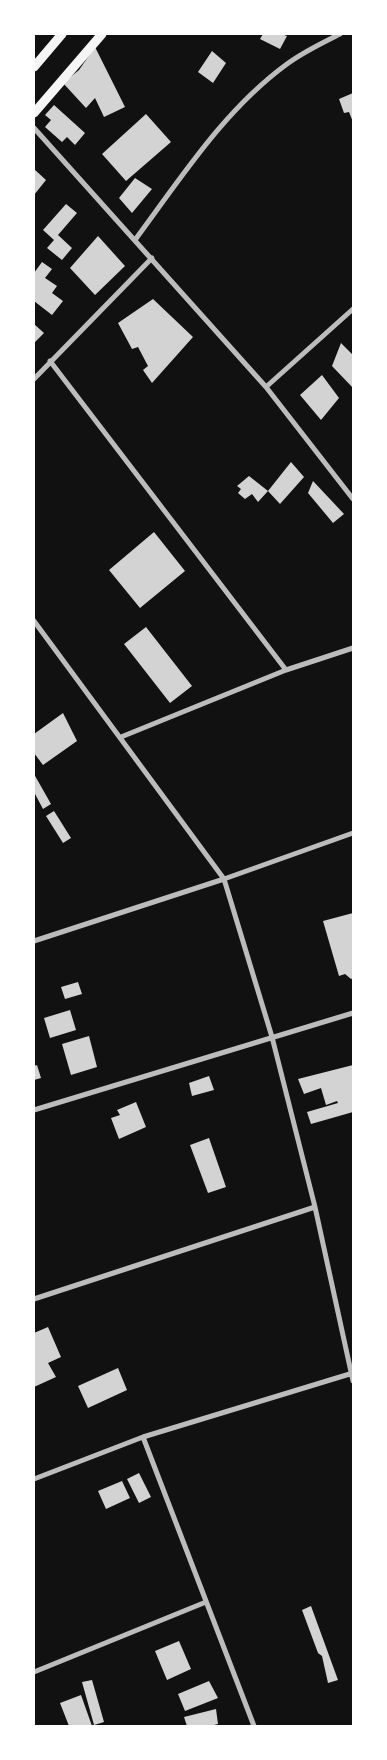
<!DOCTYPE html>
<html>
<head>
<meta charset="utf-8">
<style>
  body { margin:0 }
  #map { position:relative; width:387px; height:1760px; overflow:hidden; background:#111; font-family:"Titillium Web",sans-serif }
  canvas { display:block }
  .frame { position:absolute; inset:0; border:35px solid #fff; pointer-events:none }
</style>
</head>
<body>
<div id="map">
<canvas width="387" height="1760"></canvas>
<div class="frame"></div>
</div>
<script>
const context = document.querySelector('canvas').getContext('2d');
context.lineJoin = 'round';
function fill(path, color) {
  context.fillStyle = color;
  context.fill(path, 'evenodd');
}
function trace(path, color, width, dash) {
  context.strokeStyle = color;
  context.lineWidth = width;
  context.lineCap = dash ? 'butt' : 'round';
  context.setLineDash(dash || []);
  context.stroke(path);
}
fill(new Path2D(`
  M263,34H281L287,36L280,49L260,39Z
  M95,47L125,107L104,117L95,98L86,108L63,83L79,70Z
  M212,51L226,63L213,83L198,72Z
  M353,93V122L349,112L344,113L339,99Z
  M54,105L85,133L75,145L67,137L62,142L45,127L51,120L45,115Z
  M146,114L171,142L126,181L102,154Z
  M34,169L46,180L34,195Z
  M135,178L152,189L132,213L119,198Z
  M66,204L77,213L58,235L72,248L62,260L47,248L54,240L43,230Z
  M98,236L125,266L95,295L70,268Z
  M42,262L52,269L45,278L57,286L52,293L63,301L52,315L34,301V273Z
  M153,299L193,337L152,383L143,370L148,366L138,347L132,349L118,323Z
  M34,324L44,333L34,343Z
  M341,343L353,355V388L332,366Z
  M322,375L339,398L321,420L300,395Z
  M291,462L304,477L280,504L268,491Z
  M249,476L268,491L258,502L252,494L245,499L238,493L241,489L237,486Z
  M313,481L344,514L333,523L308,493Z
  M154,532L185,571L140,608L109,570Z
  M146,627L192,686L170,703L124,644Z
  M63,713L77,741L43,765L34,753V734Z
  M34,774L51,804L43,809L34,792Z
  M54,811L71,838L63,843L46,816Z
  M353,913V978L351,979L345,974L339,976L323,921Z
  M78,982L82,994L65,999L61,987Z
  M70,1010L76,1030L50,1038L44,1018Z
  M89,1036L97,1067L71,1075L62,1044Z
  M37,1065L41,1078L34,1080V1066Z
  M353,1065V1112L311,1124L307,1112L338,1103L337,1101L326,1105L321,1088L304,1094L298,1079Z
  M209,1076L214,1090L192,1096L189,1083Z
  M136,1102L146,1127L119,1139L111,1118L120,1115L117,1110Z
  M209,1138L226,1187L208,1193L190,1145Z
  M48,1327L61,1357L48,1363L56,1377L34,1387V1333Z
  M118,1368L127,1390L88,1408L78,1386Z
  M139,1473L151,1497L139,1503L127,1479Z
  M122,1481L130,1498L106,1509L98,1491Z
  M311,1606L338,1680L328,1683L322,1656L318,1653L302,1610Z
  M179,1641L191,1669L167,1680L155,1651Z
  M92,1680L104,1722L94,1725L82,1682Z
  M209,1681L218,1698L185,1711L178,1694Z
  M81,1695L92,1726H69L60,1703Z
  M216,1709L218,1724L210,1726H187L184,1717Z`), '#d3d3d3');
trace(new Path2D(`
  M34,128L266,387L353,499
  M135,240C181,178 224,110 287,64C303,52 322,43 340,34
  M50,361L286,670
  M34,379L152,258
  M266,387L353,309
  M34,621L224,879L272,1037L315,1207L353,1381
  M121,737L286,670L353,648
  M34,941L224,879L353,833
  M34,1110L353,1013
  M34,1299L315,1207
  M143,1437L254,1726
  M34,1479L143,1437L353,1373
  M34,1672L206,1602`), '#bcbcbc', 5);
trace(new Path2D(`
  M34,67L62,34
  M34,113L102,34`), '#f5f5f5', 9);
</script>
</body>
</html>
